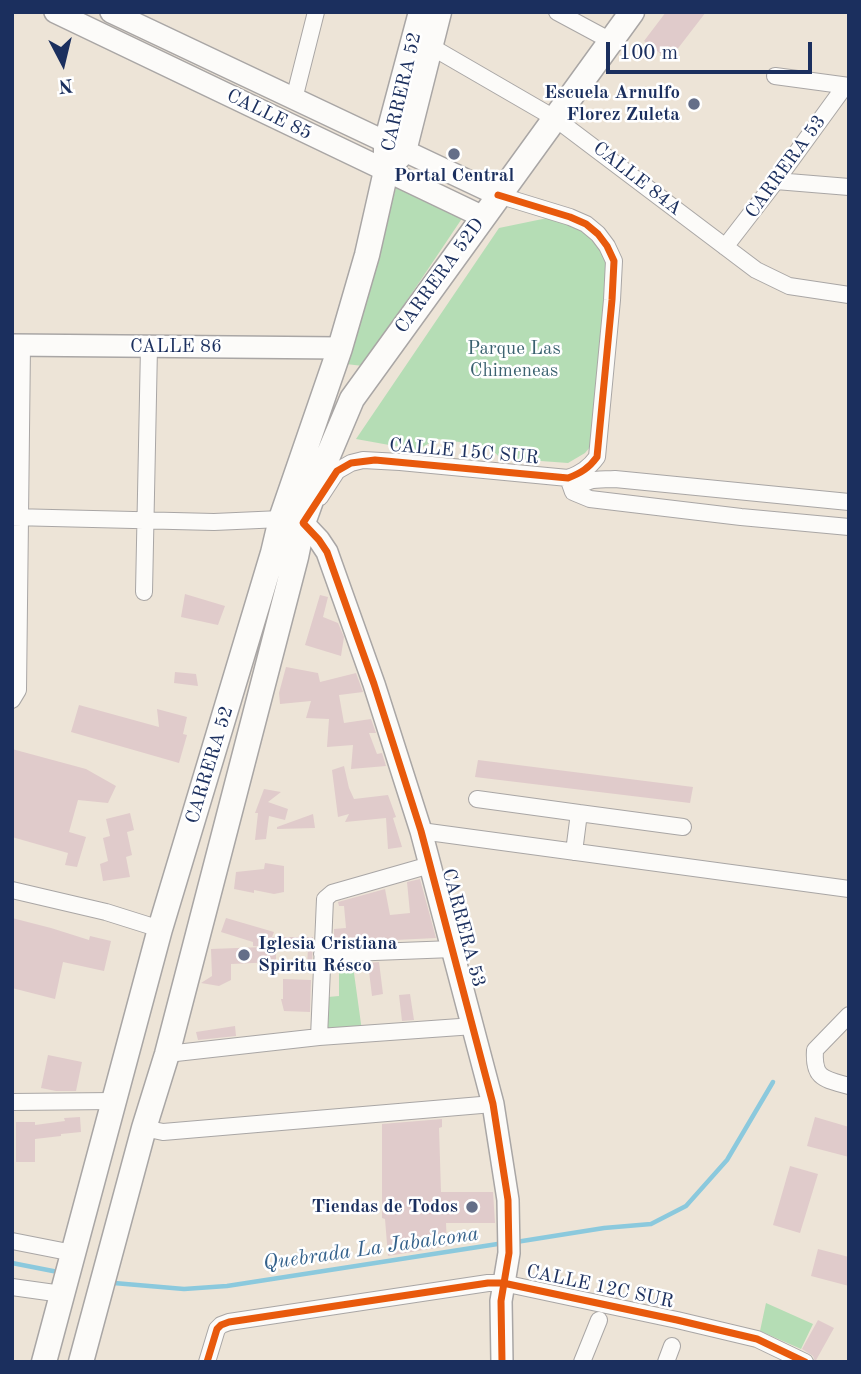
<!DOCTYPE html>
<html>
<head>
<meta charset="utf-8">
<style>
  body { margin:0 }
  #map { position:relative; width:861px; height:1374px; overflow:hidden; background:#ede4d7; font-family:"Old Standard TT",serif }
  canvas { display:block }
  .frame { position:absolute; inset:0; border:14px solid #1b2f5e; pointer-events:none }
  .north { position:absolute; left:28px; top:28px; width:70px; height:70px; -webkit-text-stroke:5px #fff; paint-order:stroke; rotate:173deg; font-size:19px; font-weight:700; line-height:28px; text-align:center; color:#1b2f5e }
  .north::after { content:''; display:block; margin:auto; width:24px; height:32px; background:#1b2f5e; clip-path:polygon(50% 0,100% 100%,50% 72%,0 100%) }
  .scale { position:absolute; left:606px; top:42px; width:206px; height:32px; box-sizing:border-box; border:4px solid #1b2f5e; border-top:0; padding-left:9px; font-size:21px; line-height:24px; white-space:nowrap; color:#1b2f5e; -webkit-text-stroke:5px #fff; paint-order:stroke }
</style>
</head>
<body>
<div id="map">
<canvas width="861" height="1374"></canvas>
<div class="frame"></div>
<div class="north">N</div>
<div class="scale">100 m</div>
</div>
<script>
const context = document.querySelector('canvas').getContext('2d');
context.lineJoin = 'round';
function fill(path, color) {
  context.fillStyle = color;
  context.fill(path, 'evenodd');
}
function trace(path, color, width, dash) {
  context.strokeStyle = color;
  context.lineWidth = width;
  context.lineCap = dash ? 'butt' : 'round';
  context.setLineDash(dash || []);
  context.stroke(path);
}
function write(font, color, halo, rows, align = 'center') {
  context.font = font + ' "Old Standard TT",serif';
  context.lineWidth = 5;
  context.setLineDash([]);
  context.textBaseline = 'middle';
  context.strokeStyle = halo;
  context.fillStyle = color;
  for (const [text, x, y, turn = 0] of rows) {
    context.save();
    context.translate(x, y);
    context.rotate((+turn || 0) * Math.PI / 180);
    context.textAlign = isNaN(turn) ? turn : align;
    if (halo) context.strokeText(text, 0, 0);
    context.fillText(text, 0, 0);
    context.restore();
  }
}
fill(new Path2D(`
  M398,181L465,214L363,366L346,364Z
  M557,216L590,232L603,247L608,265L596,440L585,453L568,463L500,458L489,446L437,439L417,450L356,439L499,228Z
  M353,966L362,1031L325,1035L328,997L339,996V968Z
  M766,1303L813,1324L801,1349L760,1331Z`), '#b5ddb5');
trace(new Path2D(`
  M516,1242L604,1228L651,1224L686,1206L727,1160L773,1082
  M12,1263L58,1272
  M114,1283L184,1289L227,1286L504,1243`), '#8bc9dd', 4.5);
fill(new Path2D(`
  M666,12H706L669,60L644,41Z
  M185,594L225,606L218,625L181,617Z
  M320,595L328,597L323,617L338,623L344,637L341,656L305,645Z
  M286,667L318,673L320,682L356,673L363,692L339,695L344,723L371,719L376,733H369L377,754L382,753L386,766L351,769L353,745L327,747L329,719L306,718L311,701L280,704L279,693Z
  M175,672L196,674L198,686L174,683Z
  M79,705L159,727L157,709L187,717L183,734L187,735L179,763L71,732Z
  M12,749L86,769L116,786L108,803L78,800L69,832L86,837L77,867L65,865L68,853L12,837Z
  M478,760L693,787L690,803L475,777Z
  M344,766L349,788L354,799L388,795L396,817L393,818L402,847L388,849L386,818L345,822L349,814L338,817L332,770Z
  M264,789L281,792L268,802L288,809L285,820L269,816L266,839L255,840L258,813H255Z
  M130,813L134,830L127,832L132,855L126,857L130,877L103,881L100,864L108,861L103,838L110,836L106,819Z
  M313,814L315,828L277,829V827Z
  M265,863L284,866V892L274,894L254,890V893L234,889L236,872L264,869Z
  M420,879L436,938L334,943V929L346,928L344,906H339L338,902L385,889L390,915L410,913L407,882Z
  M12,918L51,928L89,940L90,936L111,941L104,971L63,962L55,999L12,988Z
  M226,918L274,932L272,937H313L312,965H307L308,949L276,947V962L231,964V980L219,986L201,983L212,976L211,949L264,947L253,946V942L221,932Z
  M379,962L383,994L372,996L368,963Z
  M283,979L311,980L310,1012L284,1011L281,999H283Z
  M410,994L414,1020L402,1021L399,995Z
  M235,1026L236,1036L198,1040L196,1032Z
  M48,1055L82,1062L76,1091H56L41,1088Z
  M80,1117L81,1132L61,1134V1136L35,1139V1162H16V1122H35V1125L65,1121L64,1118Z
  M815,1117L849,1127V1157L807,1146Z
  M442,1119V1127L439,1128L441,1192H493L495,1223H446L447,1246L388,1256L385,1219L382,1218V1124Z
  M790,1166L818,1174L800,1233L773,1225Z
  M818,1249L849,1257V1286L811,1276Z
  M818,1320L834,1328L815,1362L813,1356L802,1349Z`), '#e0cbcb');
const street = new Path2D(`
  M557,12L611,41
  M430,46L556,119L756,270L789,286L849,295
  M775,76L849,86
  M294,99L316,12
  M776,181L849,187
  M725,247L776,181L845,86
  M568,478L573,492L590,499L741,517L849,527
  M573,492C588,477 595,480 615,479L849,502
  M320,497L337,471L351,463L363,460L400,462L568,478C581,473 589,468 597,457L612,300L614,261L607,246L598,234L586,224L570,217L498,195
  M12,517L214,522L281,519L288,520
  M144,592L149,347
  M12,700L18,690L22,345
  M477,799L579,813
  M421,831L849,889
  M574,852L579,813L683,827
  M12,890L106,912L160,929
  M322,954L453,949
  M849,1015L815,1050C813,1079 824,1079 849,1086
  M319,1037L325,899L332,893L430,865
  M167,1054L319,1037L474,1026
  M12,1102L114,1101
  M144,1128L163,1132L493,1104
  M12,1241L73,1253
  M12,1287L62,1294
  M207,1362L217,1329L221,1325L229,1322L488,1283H503L677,1320L757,1339L805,1362
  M582,1362L599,1320
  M666,1362L672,1346`);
const secondary = new Path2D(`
  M55,12L477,214L482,218
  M111,12L498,195
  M12,345L340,348
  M303,523L319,540L327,552L374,684L421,831L493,1104L508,1200L509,1253L501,1301L502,1362`);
const primary = new Path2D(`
  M386,171L404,151L439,12
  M44,1362L160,929L273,553L281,519L340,348L367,255L386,171V143L421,12
  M81,1362L144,1128L167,1054L296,557L303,523L322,470L352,399L632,12`);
trace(street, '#a9a6a5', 18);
trace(secondary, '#a9a6a5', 24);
trace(primary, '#a9a6a5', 27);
trace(street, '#fcfbf9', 16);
trace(secondary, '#fcfbf9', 21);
trace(primary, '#fcfbf9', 24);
trace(new Path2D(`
  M498,195L570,217L586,224L598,234L607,246L614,261L612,300L597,457C589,468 581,473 568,478L375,460L351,463L337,471L303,523L319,540L327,552L374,684L421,831L493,1104L508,1200L509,1253L501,1301L502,1362
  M207,1362L217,1329L221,1325L229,1322L488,1283H503L677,1320L757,1339L805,1362`), '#e8590c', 7);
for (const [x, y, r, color] of [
  [694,104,7,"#646e88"],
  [454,154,7,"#646e88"],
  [244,955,7,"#646e88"],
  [472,1207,7,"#646e88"]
]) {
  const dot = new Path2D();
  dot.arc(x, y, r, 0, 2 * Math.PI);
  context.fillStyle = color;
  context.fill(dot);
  trace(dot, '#fff', 2.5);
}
write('19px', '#1b2f5e', '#fff', [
  ["CARRERA 52",402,92,-77],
  ["CALLE 85",269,115,26],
  ["CARRERA 53",786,167,-54],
  ["CALLE 84A",637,179,38],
  ["CARRERA 52D",440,276,-54],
  ["CALLE 86",176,347],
  ["CALLE 15C SUR",464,452,5],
  ["CARRERA 52",210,765,-73],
  ["CARRERA 53",463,928,75],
  ["CALLE 12C SUR",600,1287,12]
]);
write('bold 19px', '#1b2f5e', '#fff', [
  ["Escuela Arnulfo",680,93],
  ["Florez Zuleta",680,115],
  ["Portal Central",454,176,"center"],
  ["Iglesia Cristiana",258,944,"left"],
  ["Spiritu Résco",258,966,"left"],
  ["Tiendas de Todos",458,1207]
], 'right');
write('19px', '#3b6270', '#fff', [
  ["Parque Las",514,349],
  ["Chimeneas",514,371]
]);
write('italic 21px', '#34618b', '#fff', [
  ["Quebrada La Jabalcona",371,1249,-8]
]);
</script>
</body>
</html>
